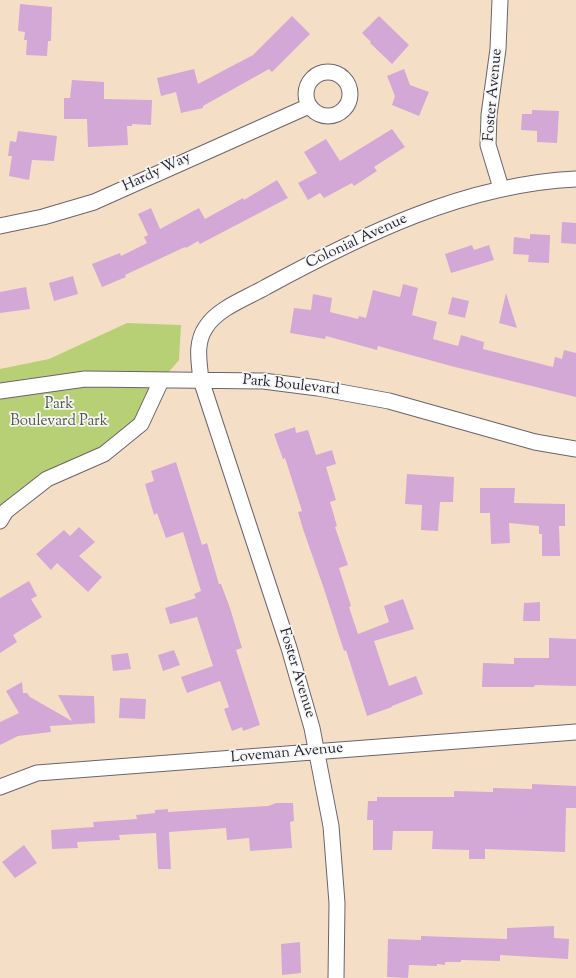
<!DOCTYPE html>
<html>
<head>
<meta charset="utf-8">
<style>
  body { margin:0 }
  canvas { display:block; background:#f4dfc6 }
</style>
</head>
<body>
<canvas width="576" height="978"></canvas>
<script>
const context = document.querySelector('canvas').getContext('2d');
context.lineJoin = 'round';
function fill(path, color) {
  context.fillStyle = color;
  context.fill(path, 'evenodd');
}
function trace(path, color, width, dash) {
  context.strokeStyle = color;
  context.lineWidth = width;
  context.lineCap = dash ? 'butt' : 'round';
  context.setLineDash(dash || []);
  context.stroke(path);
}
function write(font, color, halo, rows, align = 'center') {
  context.font = font + ' "Sorts Mill Goudy",serif';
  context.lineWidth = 3.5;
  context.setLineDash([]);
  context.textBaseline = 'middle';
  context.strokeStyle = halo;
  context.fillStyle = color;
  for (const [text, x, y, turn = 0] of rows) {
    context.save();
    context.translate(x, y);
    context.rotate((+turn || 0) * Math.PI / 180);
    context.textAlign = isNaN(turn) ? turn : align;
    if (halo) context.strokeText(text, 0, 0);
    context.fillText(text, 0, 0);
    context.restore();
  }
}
fill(new Path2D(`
  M127,323L181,325L179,360L161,381L141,424L47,479L0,521V369L49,359Z`), '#b7d076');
fill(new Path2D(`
  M20,4L52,7L51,41H48L47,56L26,55L27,40H24L25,32L18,31Z
  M292,16L310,34L272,72L269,69L203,106V108L181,113L176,92L161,96L157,78L194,69L198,84L253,55Z
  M379,16L409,45L392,64L370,43L371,42L362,33Z
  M404,69L410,85L429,92L419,116L392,105L395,96L387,76Z
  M72,80L104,82V99L152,100L151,125L132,124V126H127L128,145L88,147L87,119H64V98H70Z
  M532,110L559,111L557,143L537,142V131L521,130L522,114H532Z
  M392,129L405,147L374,167L377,171L354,186L352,183L324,198L320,193L308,200L298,183L317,173L304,152L326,139L340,161Z
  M18,131L57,136L54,161L32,160L29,180L9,176L12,156H8L10,141L16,142Z
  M277,180L288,198L200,244L198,241L186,248L185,247L125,275L126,277L102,287L92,264L120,253L121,256L147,243L144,237L148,235L138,214L151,208L160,229L199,208L205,219L243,198L244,200Z
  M562,222L576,223V244L561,243Z
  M530,234L550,235L549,263L528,262L529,255L513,254L514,237L530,239Z
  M472,245L474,250L489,245L494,260L451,273L445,254Z
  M73,276L78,294L54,301L49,283Z
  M403,284L418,288L412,315L437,322L433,339L458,346L461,335L484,342L483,349L553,367L555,357L562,359L564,350L576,353V397L451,366L378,346L377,350L326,336L325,339L290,333L294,308L311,310L313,294L332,298L330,312L358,319L359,316L366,318L373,290L400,297Z
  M26,287L30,309L0,313V292Z
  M506,293L517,328L499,323Z
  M452,297L469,301L465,318L448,314Z
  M295,427L296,433L308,430L316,455L332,450L336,464L326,467L336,500L330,502L337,526L335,527L348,565L339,568L351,606L349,607L358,634L389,622L384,606L403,599L414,629L374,641L389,686L416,676L423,694L392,706V707L367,716L346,650L344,651L324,589L303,529L298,512L302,511L285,458L283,459L274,434Z
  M176,462L202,545L207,543L219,584H221L230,608L242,648L236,650L260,725L243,731L242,727L232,731L224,709L229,707L220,681L187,693L181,677L213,666L197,617L170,624L165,608L196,598L194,594L201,591L183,532L166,538L157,513L154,515L145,484L154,481L151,471Z
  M407,474L454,477L453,502H440L438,531L421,530L422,505L405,504Z
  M480,488H515L514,503L565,504V526H559L560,556H542V534H539V526L509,523L510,543L491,544L490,513H480Z
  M79,527L95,542L79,556L102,577L88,592L57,563L51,570L36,554L64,530L70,536Z
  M29,581L37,596L31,599L42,617L13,635L17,642L0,653V598Z
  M540,602V621H523L524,603Z
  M549,638L576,639V686L535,685L534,687H482L483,663L514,664V658H549Z
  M174,650L180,665L163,671L158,655Z
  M128,653L131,669L113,671L111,655Z
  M22,682L23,693H27L30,697L72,721L58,695L94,696L95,723L50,726L51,732L18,736L0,745V722L19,713L6,691Z
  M120,698L146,699L145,719L119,718Z
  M532,784L576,786V808H566L565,852L485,849V859H469V850L432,849L433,831H393L392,850H373V820H367L368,801H377V797H454V791L493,792V788L532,789Z
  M276,803H293L294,821L290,822L292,848L250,851L249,838L227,840L226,828L169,832L171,869H158L156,833L119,835L120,840L77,842L78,848L52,849L51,830L94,827L93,822L137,819L136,815L155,813V810L168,809V812L268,806Z
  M24,845L37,863L15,878L2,862Z
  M554,926V938L569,939L568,959L500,955V961L461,960V962H445V965L437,964V966L409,965L408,978L387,977L388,939L421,940V936L507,939V928Z
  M300,942L301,973L282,975L281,944Z`), '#d4a8d6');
const minor = new Path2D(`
  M500,0L498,49L489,115L488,145L501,188
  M306 94a22 22 0 1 1 44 0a22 22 0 1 1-44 0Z
  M0,226L43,217L94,202L309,106
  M0,391L85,379L263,381L318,388L389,401L535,442L576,449
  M0,521L6,511L47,479L104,454L141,424L161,381
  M0,787L37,773L576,732
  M336,978L337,903L331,826L312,728L289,648L201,380C199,361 195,343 206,327C218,308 247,298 266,287C362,235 465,184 576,179`);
trace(minor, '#6c646c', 17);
trace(minor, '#fff', 15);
write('15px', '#22223b', '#f6f6f2', [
  ["Foster Avenue",494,95,-85],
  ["Hardy Way",157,173,-25],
  ["Colonial Avenue",357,242,-25],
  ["Park Boulevard",291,386,6],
  ["Foster Avenue",296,673,73],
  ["Loveman Avenue",287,754,-5]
]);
write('15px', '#4f564d', '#f6f6f2', [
  ["Park",59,405],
  ["Boulevard Park",59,422]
]);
</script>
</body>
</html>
